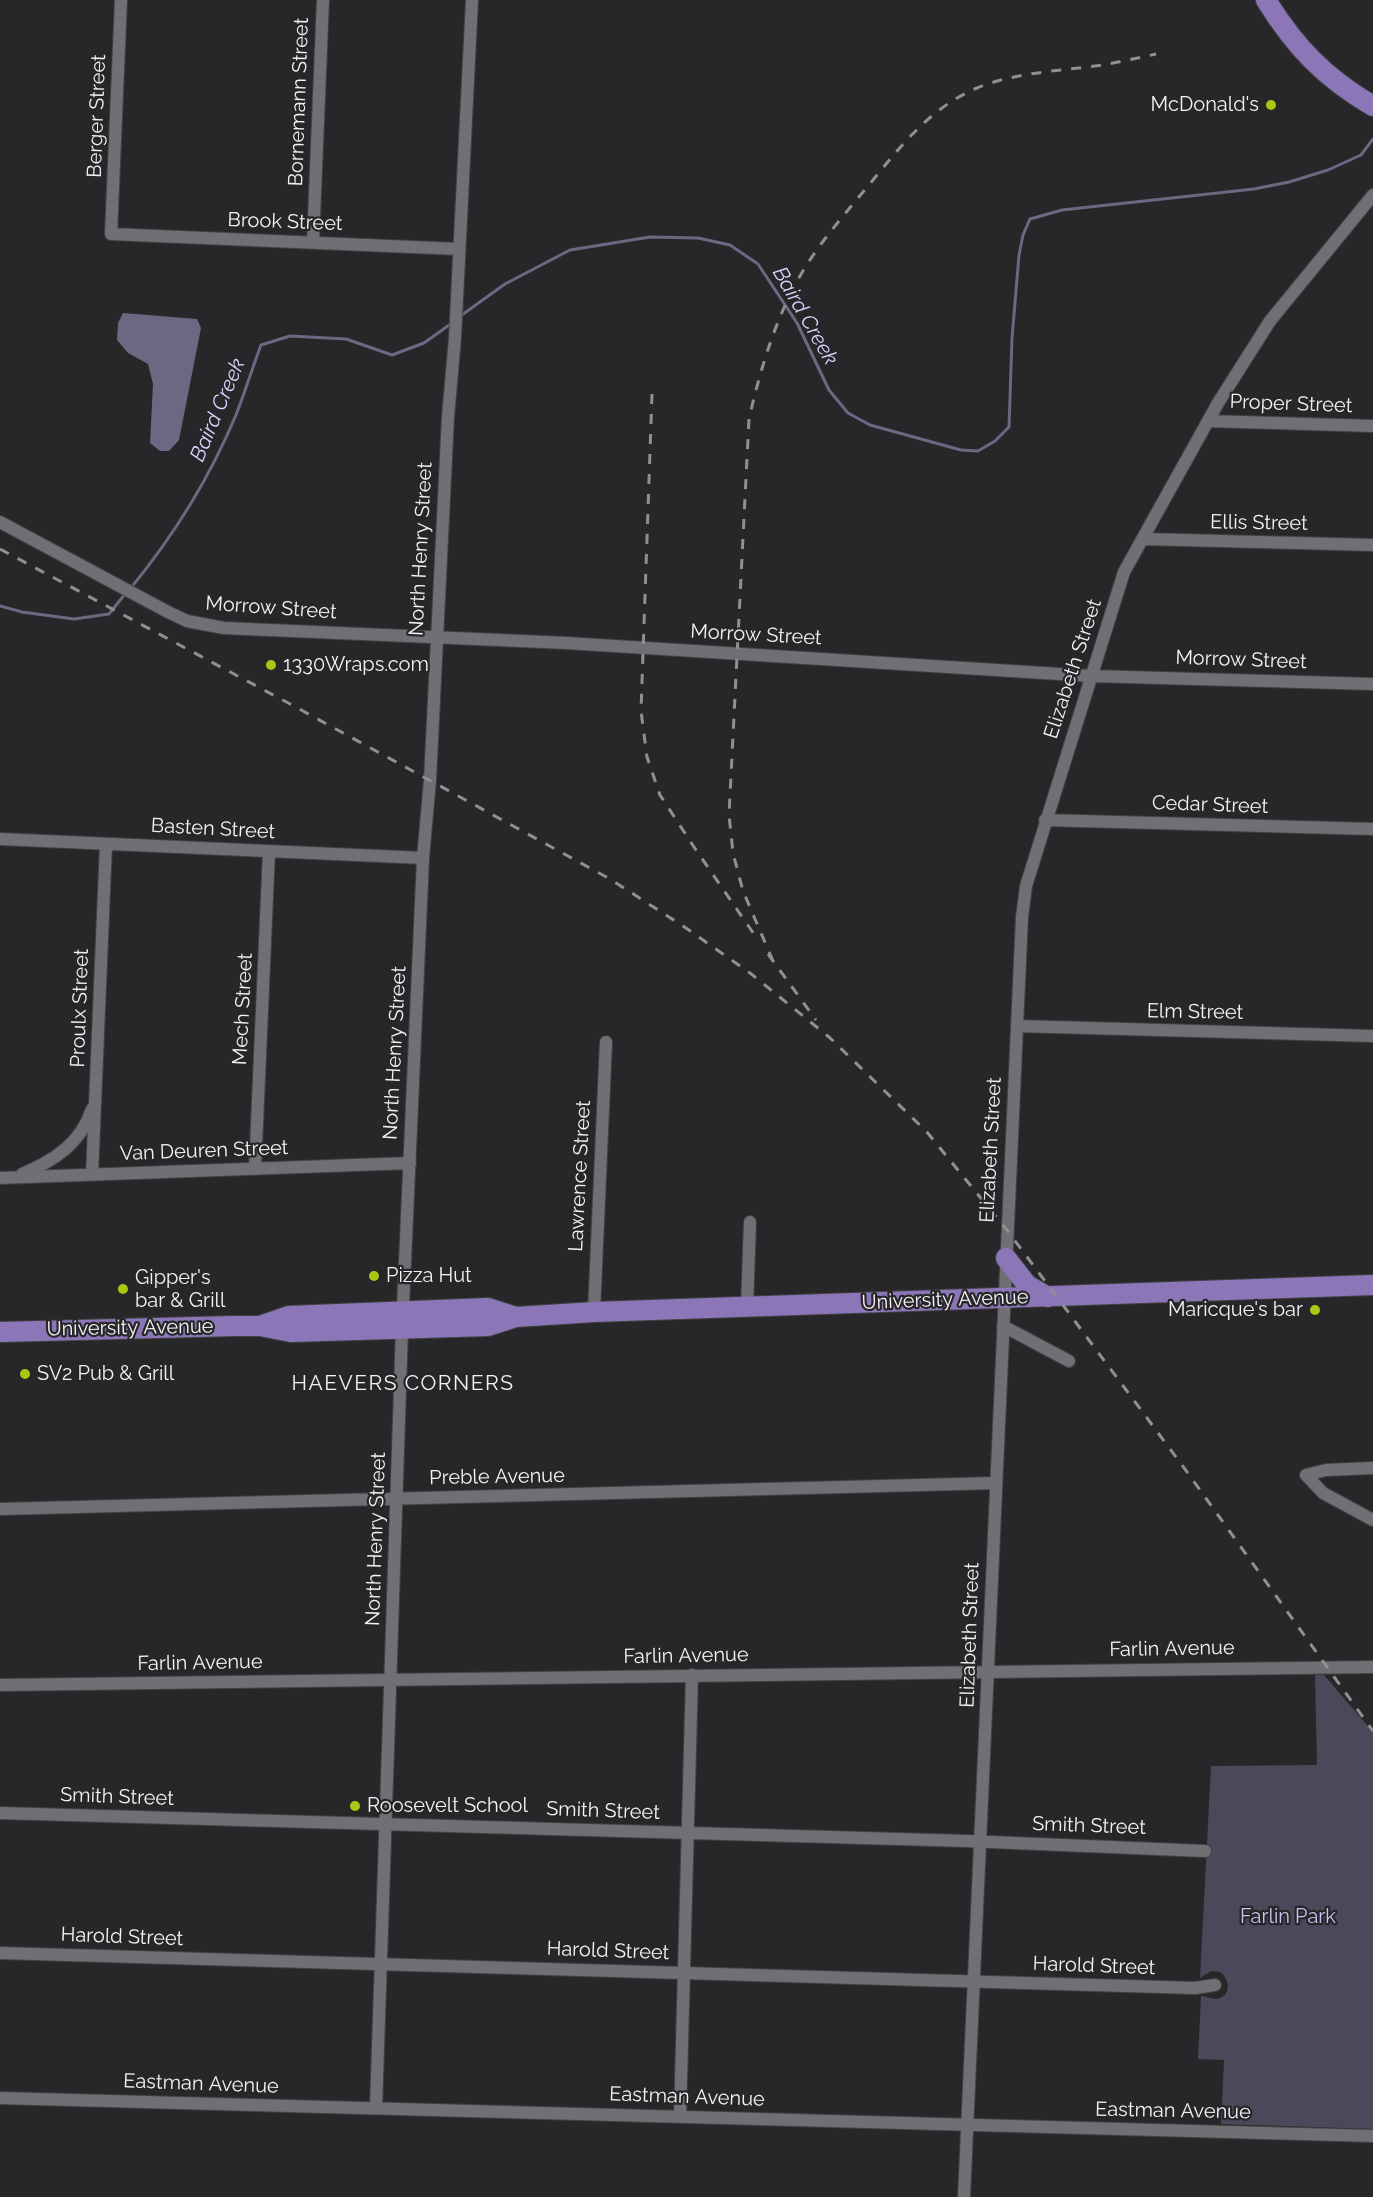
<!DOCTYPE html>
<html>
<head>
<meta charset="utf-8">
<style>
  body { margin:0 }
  canvas { display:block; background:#272629 }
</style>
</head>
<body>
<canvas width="1373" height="2197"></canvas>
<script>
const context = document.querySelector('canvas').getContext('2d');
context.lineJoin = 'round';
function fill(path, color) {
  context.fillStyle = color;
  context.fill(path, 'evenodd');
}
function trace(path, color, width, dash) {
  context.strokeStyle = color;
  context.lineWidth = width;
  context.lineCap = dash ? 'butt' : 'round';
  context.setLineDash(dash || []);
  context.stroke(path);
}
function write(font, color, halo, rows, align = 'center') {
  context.font = font + ' Raleway,sans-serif';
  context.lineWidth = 4.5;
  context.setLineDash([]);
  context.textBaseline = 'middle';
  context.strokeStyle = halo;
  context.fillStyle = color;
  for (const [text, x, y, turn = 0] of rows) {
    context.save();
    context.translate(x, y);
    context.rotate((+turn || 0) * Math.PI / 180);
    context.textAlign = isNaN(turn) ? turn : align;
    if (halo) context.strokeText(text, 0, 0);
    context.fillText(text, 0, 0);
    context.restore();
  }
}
fill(new Path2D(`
  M1315,1675H1324L1373,1732V2129L1221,2124L1224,2060L1198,2059L1201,1996C1206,1996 1212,1999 1216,1999C1232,1997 1230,1979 1220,1972L1211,1971L1200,1978L1211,1766L1317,1765Z`), '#4c4759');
fill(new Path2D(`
  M123,313L197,319L201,328L179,440L169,451H160L150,443L153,384L148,364L128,353L117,340L118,323Z`), '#6d6782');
trace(new Path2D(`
  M459,317L505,284L570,250L650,237L698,238L730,245L758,264L797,323L829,390L848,413L870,425L961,450L978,451L995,441L1009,427L1012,338L1019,255L1023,235L1030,219L1062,210L1254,189L1289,182L1328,170L1361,155L1373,139
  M130,589C172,538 210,477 236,415C245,392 252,369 261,345L290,336L346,339L392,355L424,343L452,323
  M0,606L22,612L74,619L109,614L125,594`), '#6d6782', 3);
const street = new Path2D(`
  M121,0L111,234L458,249
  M313,242L323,0
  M1208,421L1373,426
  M0,522L168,612L187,621L224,628L567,643L1091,676L1373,684
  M1144,539L1373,545
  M1045,820L1373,829
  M0,839L423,858
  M1017,1026L1373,1036
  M255,1169L269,851
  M22,1174C54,1161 81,1143 92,1109
  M92,1175L106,844
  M0,1178L410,1163
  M747,1307L750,1222
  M594,1312L606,1042
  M1003,1326L1069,1361
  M1373,1468L1326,1470L1306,1475L1323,1493L1373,1520
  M0,1509L996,1483
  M0,1685L1373,1667
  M0,1813L967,1841L1205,1851
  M0,1953L1195,1988L1215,1985
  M0,2098L1373,2136
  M376,2108L402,1329L423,858L430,780L448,417L455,338L472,0
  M680,2117L692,1675
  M964,2197L1022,917L1026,886L1124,572L1218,403L1270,321L1373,195`);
const primary = new Path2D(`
  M1266,0C1295,47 1325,78 1373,106
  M1006,1258L1027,1285L1048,1297
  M260,1326L289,1316L488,1308L516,1317
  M0,1332L235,1326H260L291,1332L488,1326L516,1317L594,1312L1373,1285`);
trace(street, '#424144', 14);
trace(primary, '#424144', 22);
trace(street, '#706f73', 12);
trace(primary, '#8b77b8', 20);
trace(new Path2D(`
  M652,394L641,711L647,757L660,795L694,847L756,937
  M0,549L292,705L610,879L683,926L750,973L829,1037L926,1131L1007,1230L1182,1465L1373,1731
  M768,954L816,1020
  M773,961L743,891L733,853L729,815L749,419C761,366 777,313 806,266C825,236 850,208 873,180C903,143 932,107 977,88C1016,72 1061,71 1102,65C1120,62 1138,58 1156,54`), '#908f91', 3, [10, 10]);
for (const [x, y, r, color] of [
  [1271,105,6,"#acc612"],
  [271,665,6,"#acc612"],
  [374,1276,6,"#acc612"],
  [123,1289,6,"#acc612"],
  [1315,1310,6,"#acc612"],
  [25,1374,6,"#acc612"],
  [355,1806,6,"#acc612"]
]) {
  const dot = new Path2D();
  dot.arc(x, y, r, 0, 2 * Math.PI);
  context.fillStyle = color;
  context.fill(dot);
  trace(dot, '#272629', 2);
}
write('20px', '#f2f1f3', '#272629', [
  ["Bornemann Street",299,102,-88],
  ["Berger Street",97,116,-88],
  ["Brook Street",285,222,2],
  ["Proper Street",1291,404,2],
  ["Ellis Street",1259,523,1],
  ["North Henry Street",421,549,-87],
  ["Morrow Street",271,608,4],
  ["Morrow Street",756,635,3],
  ["Morrow Street",1241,660,2],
  ["Elizabeth Street",1073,669,-72],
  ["Cedar Street",1210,805,2],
  ["Basten Street",213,829,3],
  ["Proulx Street",80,1008,-88],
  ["Mech Street",243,1009,-87],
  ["Elm Street",1195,1012,1],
  ["North Henry Street",395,1053,-87],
  ["Elizabeth Street",991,1150,-87],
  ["Van Deuren Street",204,1151,-2],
  ["Lawrence Street",580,1176,-87],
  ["University Avenue",945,1300,-2],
  ["University Avenue",130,1328,-1],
  ["Preble Avenue",497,1477,-1],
  ["North Henry Street",376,1539,-88],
  ["Elizabeth Street",970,1635,-88],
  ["Farlin Avenue",1172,1649,-1],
  ["Farlin Avenue",686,1656,-1],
  ["Farlin Avenue",200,1663,-1],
  ["Smith Street",117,1797,2],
  ["Smith Street",603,1811,2],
  ["Smith Street",1089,1826,2],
  ["Harold Street",122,1937,2],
  ["Harold Street",608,1951,2],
  ["Harold Street",1094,1966,2],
  ["Eastman Avenue",201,2084,2],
  ["Eastman Avenue",687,2097,2],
  ["Eastman Avenue",1173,2111,1]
]);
write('20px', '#f2f1f3', '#272629', [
  ["McDonald's",1259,105,"right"],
  ["1330Wraps.com",283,665],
  ["Pizza Hut",386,1276],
  ["Gipper's",135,1278],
  ["bar & Grill",135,1301],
  ["Maricque's bar",1303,1310,"right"],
  ["SV2 Pub & Grill",37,1374],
  ["Roosevelt School",367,1806]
], 'left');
write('20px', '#cdc0f4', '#272629', [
  ["Farlin Park",1288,1917]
]);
write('italic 21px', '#ddd3fd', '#272629', [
  ["Baird Creek",805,316,60],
  ["Baird Creek",218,410,-67]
]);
context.letterSpacing = '1.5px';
write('21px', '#f2f1f3', '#272629', [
  ["HAEVERS CORNERS",403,1384]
]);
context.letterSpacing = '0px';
</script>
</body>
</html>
